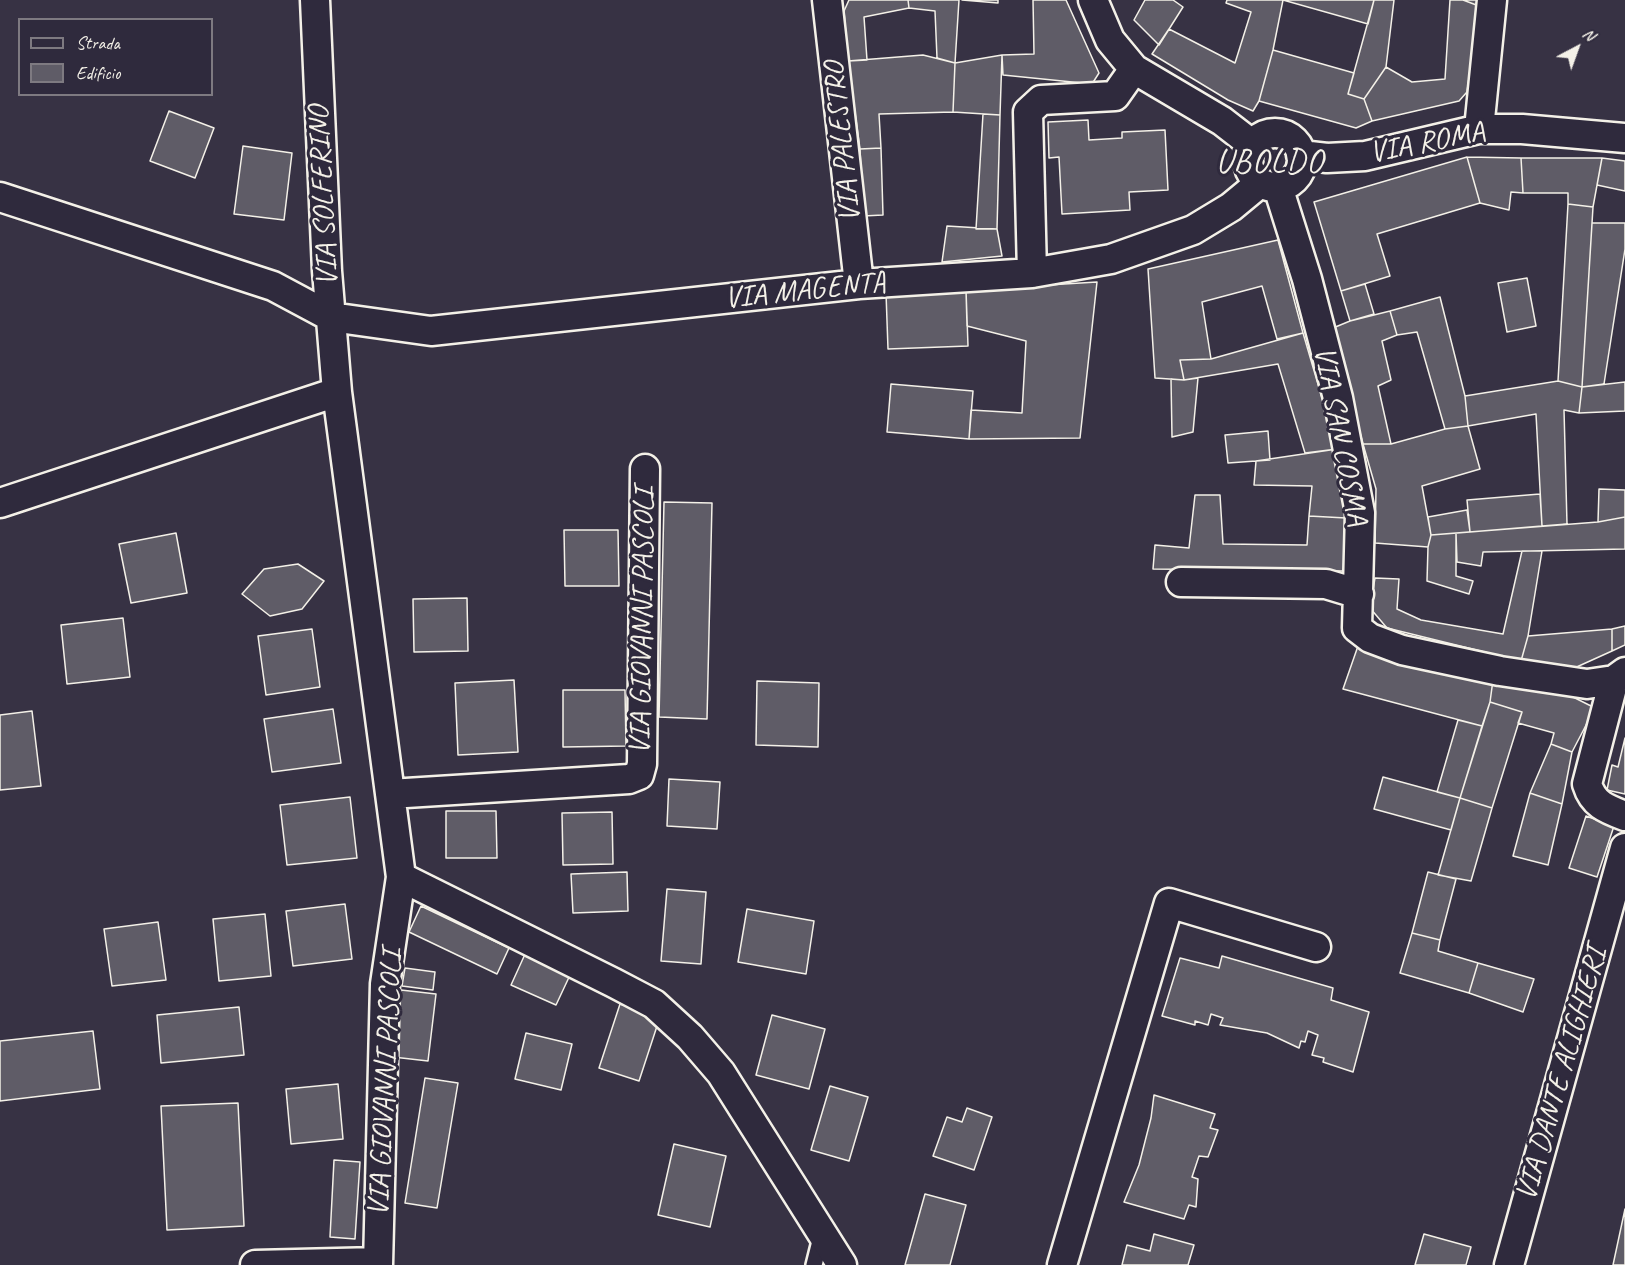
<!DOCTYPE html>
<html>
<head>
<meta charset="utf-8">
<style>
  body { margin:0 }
  #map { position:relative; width:1625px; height:1265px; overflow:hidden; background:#373244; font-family:Caveat,sans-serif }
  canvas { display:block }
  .legend { position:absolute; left:18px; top:18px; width:195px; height:78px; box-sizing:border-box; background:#2f2a3d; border:2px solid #7e7a81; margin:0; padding:8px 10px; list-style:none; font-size:18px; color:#f4f1e8 }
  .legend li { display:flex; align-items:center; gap:12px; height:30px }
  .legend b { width:30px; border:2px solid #7e7a81 }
  .north { position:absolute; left:1547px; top:18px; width:60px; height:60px; -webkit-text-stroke:4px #2f2a3d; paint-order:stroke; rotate:41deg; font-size:16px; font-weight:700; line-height:24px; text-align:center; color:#f4f1e8 }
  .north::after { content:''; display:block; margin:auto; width:21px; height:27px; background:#f4f1e8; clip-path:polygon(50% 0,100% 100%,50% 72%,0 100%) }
</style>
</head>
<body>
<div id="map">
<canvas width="1625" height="1265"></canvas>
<ul class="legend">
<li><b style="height:8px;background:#2f2a3d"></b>Strada</li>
<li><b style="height:16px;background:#5f5c67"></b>Edificio</li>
</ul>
<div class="north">N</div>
</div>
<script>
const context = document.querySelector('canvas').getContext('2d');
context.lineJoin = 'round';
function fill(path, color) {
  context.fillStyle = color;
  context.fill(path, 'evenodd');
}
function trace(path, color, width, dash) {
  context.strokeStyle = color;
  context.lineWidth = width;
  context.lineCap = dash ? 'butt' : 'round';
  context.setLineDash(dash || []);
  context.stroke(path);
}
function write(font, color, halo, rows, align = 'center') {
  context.font = font + ' Caveat,sans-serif';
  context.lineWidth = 6;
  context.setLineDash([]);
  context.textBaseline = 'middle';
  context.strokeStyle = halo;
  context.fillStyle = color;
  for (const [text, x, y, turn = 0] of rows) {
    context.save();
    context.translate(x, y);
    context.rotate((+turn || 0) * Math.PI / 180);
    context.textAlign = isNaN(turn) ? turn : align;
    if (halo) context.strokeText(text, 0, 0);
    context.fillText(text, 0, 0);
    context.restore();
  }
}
const building = new Path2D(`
  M849,0H908L909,8L864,17L867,60L848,61L844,11Z
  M908,0H959L955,63L937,58L935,11L909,8Z
  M962,0H998V3Z
  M1033,0H1066L1099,73L1092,84L1003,75L1002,55L1034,54Z
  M1145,0H1173L1183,7L1159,45L1134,20Z
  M1227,0H1283L1273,50L1259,101L1253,111L1228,100L1152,54L1169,29L1235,63L1251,12L1226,3Z
  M1283,0H1374L1368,24Z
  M1374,0H1394L1386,67L1364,99L1348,94Z
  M1450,0H1463L1479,6L1467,92L1459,101L1372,121L1364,99L1386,67L1412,82L1445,79Z
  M1463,0H1479V6Z
  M1273,50L1354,73L1348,94L1364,99L1372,121L1356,128L1259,101Z
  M923,55L955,63L953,112L879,114L881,148L860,149L848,61Z
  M1002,55L1000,115L953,112L955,63Z
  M169,111L214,128L195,178L150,161Z
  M983,114L1000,115L997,229H976Z
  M1088,120L1089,140L1122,138V132L1165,130L1168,190L1129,192L1130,210L1062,214L1059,157L1049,158L1048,122Z
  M243,146L292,153L284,220L234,214Z
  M881,148L883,215L863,216L860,149Z
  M1467,157L1521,158L1523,193L1511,192L1509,210L1480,203Z
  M1467,157L1480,203L1377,234L1390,276L1341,291L1314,202Z
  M1521,158H1602L1593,207L1568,204V193H1523Z
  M1602,158L1625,161V191L1597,185Z
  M1568,204L1593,207L1582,387L1558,381Z
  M1592,223H1625V249L1604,384L1582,387Z
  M947,226L997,229L1002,256L942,262Z
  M1278,240L1303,333L1277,339L1262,286L1202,302L1211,359L1180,360L1184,380L1155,378L1148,269Z
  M1527,278L1536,326L1507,332L1498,283Z
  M1097,282L1080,438L969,439L971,410L1022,413L1026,341L967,326L966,290Z
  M1365,284L1374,314L1350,321L1341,291Z
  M966,290L968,346L888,349L886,293Z
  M1440,297L1465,396L1468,426L1445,429L1417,332L1397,335L1390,311Z
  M1390,311L1397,335L1382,341L1391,380L1378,386L1391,444H1363L1333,328L1350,321Z
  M1303,333L1337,449L1305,453L1278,364L1184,380L1180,360L1211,359Z
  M1198,378L1193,432L1172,437L1171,379L1184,380Z
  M1558,381L1582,387L1579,413L1564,410L1567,524L1542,526L1536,414L1468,426L1465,396Z
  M1625,382V411L1579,413L1582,387Z
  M891,384L973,391L969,439L887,432Z
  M1468,426L1480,469L1422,486L1431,535L1428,547L1375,543L1376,489L1363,444H1391L1445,429Z
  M1268,431L1270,460L1228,463L1225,435Z
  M1337,449L1346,518L1309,516L1312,486L1254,485L1256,461Z
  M1599,489L1625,490V517L1598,522Z
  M1540,494L1542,526L1470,532L1467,500Z
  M1195,495H1220L1223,544L1307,545L1309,516L1346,518L1345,571L1153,569L1155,545L1189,548Z
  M664,502L712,503L707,719L659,717Z
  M1467,510L1470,532L1431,535L1428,517Z
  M1625,517V549L1483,552L1481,566L1457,562L1456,533L1598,522Z
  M564,530H618L619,586H565Z
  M176,533L187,593L131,603L119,544Z
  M1456,533V576L1473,581L1469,594L1427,581L1428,547L1431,535Z
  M1522,551H1542L1528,636L1521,661L1387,628L1370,608L1375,578L1399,579L1397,609L1421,620L1503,634Z
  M298,564L324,581L302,609L270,616L242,594L264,569Z
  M467,598L468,651L414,652L413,599Z
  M123,618L130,677L67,684L61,625Z
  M1625,626V645L1612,651V629Z
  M312,629L320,687L266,695L258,636Z
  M1612,629V651L1570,670L1521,661L1528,636Z
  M1358,646L1493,680L1490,702L1482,726L1343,689Z
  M514,680L518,752L458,755L455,683Z
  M1493,680L1561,691L1595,708L1572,752L1551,744L1554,733L1518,723L1522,712L1490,702Z
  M757,681L819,683L818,747L756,745Z
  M563,690H625L626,746L563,747Z
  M1490,702L1522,712L1492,808L1460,798Z
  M333,709L341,763L272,772L264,719Z
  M32,711L41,786L0,790V715Z
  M1458,720L1482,726L1460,798L1437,792Z
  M1625,738V794L1607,790L1612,765L1618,767Z
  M1551,744L1572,752L1562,804L1530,793Z
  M1383,777L1460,798L1451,830L1374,809Z
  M669,779L720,782L717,829L667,826Z
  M1530,793L1562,804L1548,865L1513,856Z
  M350,797L357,858L287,865L280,805Z
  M1460,798L1492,808L1471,881L1438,875Z
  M446,811H496L497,858H446Z
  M612,812L613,864L563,865L562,813Z
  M1586,816L1614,826L1597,877L1569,868Z
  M627,872L628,911L573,913L571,874Z
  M1428,872L1456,879L1440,940L1412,933Z
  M667,889L706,892L701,964L661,961Z
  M345,904L352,959L293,966L286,911Z
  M421,906L509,948L497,974L409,932Z
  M747,909L814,921L806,974L738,962Z
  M265,914L271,976L219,981L213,919Z
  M158,922L166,980L112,986L104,929Z
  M1412,933L1440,940L1438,951L1478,963L1469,993L1400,973Z
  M526,952L571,973L556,1005L511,985Z
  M1222,956L1333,988L1331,1000L1369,1012L1353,1072L1323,1062L1324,1058L1312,1055L1318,1035L1308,1031L1305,1042L1301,1041L1299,1048L1267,1033L1220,1025L1223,1018L1211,1014L1208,1025L1195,1021V1025L1162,1016L1180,958L1219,968Z
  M1478,963L1534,979L1523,1012L1469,993Z
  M405,968L435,972L433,990L402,986Z
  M401,990L436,994L428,1061L393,1057Z
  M620,1004L660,1017L639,1081L599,1068Z
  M239,1007L244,1055L161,1063L157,1015Z
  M772,1015L825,1029L809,1089L756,1075Z
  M93,1031L100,1089L0,1101V1041Z
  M526,1033L572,1044L561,1090L515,1079Z
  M425,1078L458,1083L437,1208L405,1203Z
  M338,1084L343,1139L291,1144L286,1089Z
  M830,1086L868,1097L849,1161L811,1150Z
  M1154,1095L1215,1114L1210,1128L1218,1130L1208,1157L1199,1156L1192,1177L1198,1179L1196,1207L1189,1205L1184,1219L1124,1202L1139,1165L1151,1118Z
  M238,1103L244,1226L167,1230L161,1106Z
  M967,1108L992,1117L974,1170L933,1156L947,1117L962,1122Z
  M674,1144L726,1156L710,1227L658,1215Z
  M334,1160L360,1162L355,1239L330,1237Z
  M925,1194L966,1205L950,1265H905Z
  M1625,1209V1265H1613Z
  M1154,1234L1194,1245L1188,1265H1122L1127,1245L1150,1251Z
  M1424,1234L1471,1247L1466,1265H1415Z`);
fill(building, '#5f5c67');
trace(building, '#f4f1e8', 1.5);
const lane = new Path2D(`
  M814,1265L822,1233`);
const street = new Path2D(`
  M315,0L327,271L337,392L401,877L385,984L378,1265
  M827,0L859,284
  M1093,0L1110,40L1134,69L1222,121L1253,145
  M1479,129L1492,0
  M1248 160a27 27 0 1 1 54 0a27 27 0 1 1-54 0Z
  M1301,155L1327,158L1365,156L1479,129H1522L1625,138
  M1278,187L1307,279L1338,398L1360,513L1357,628L1370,638L1402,650L1500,671L1587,684L1614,680L1625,672
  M0,197L273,286L331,317L431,331L859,284L1032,273L1111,259L1193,230L1231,207L1260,183
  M1032,273L1028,112L1041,100L1115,96L1134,69
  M0,503L337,392
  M1181,582L1326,584L1359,594
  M1614,680L1587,784C1593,804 1606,809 1625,816
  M390,794L629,779L639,775L642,764L645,469
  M401,877L614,983L654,1004L690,1037L721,1073L842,1265
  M255,1265L378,1262
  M1062,1265L1169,903L1316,947
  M1509,1265L1625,848`);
trace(lane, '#f4f1e8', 20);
trace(street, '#f4f1e8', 33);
trace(lane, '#2f2a3d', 15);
trace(street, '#2f2a3d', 28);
write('30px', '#f4f1e8', '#2f2a3d', [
  ["VIA PALESTRO",843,142,-96],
  ["VIA ROMA",1427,143,-11],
  ["VIA SOLFERINO",324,196,-93],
  ["VIA MAGENTA",805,291,-6],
  ["VIA SAN COSMA",1340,436,79],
  ["VIA GIOVANNI PASCOLI",643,621,-89],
  ["VIA DANTE ALIGHIERI",1562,1074,-74],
  ["VIA GIOVANNI PASCOLI",386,1083,-87]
]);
context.letterSpacing = '1.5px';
write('33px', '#f4f1e8', '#2f2a3d', [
  ["UBOLDO",1270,163]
]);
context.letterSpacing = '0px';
</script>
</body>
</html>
